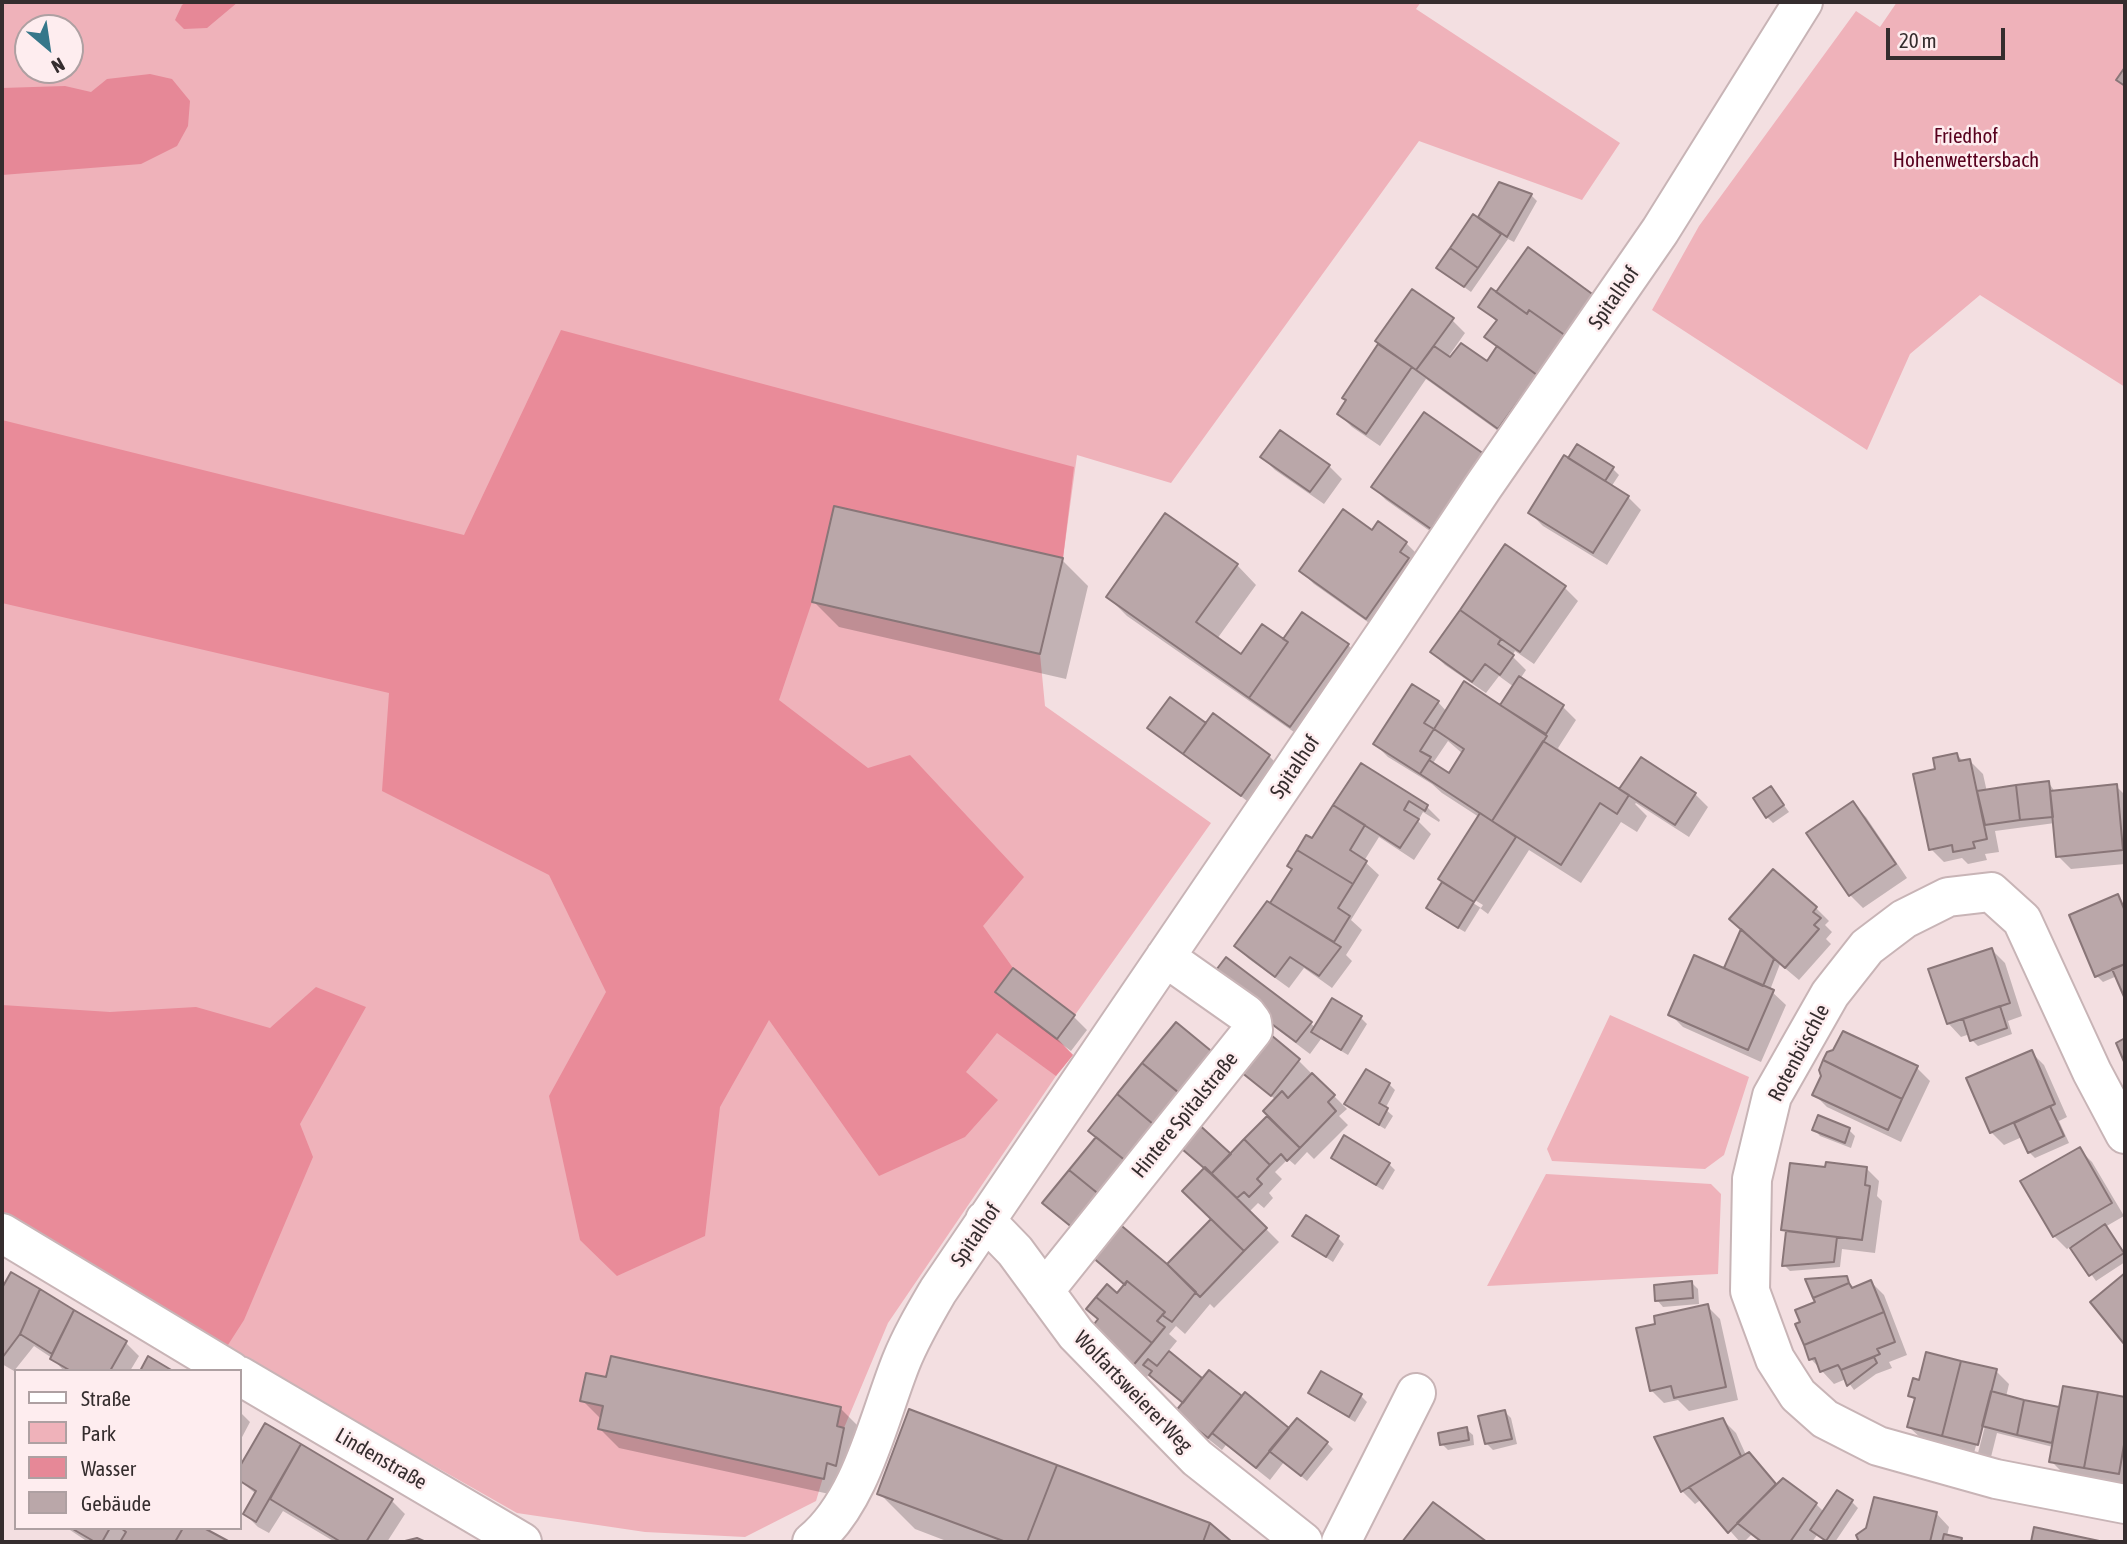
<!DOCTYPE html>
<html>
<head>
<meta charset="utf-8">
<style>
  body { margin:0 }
  #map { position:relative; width:2127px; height:1544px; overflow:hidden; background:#f3dfe1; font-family:"Asap Condensed",sans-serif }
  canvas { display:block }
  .frame { position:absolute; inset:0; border:4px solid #352d2e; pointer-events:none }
  .legend { position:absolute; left:14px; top:1369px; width:228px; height:161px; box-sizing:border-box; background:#feedef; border:2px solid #aea0a2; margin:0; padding:9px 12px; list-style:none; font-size:21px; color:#352d2e }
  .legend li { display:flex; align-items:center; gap:14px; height:35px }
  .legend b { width:35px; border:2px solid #aea0a2 }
  .north { position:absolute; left:14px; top:14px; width:70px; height:70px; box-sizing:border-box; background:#feedef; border:2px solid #aea0a2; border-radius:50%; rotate:151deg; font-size:19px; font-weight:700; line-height:28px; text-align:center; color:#352d2e }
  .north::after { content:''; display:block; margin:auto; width:24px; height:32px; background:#36778a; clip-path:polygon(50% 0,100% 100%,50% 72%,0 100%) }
  .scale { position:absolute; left:1886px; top:28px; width:119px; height:32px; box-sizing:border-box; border:4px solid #352d2e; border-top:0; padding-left:9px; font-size:21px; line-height:24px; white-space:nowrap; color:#352d2e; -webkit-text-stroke:5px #feedef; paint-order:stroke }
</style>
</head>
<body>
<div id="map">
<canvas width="2127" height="1544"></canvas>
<div class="frame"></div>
<ul class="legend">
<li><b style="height:9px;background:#fff"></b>Straße</li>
<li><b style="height:19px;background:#efb2ba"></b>Park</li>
<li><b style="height:19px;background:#e68897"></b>Wasser</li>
<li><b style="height:19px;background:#baa7a9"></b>Gebäude</li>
</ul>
<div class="north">N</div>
<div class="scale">20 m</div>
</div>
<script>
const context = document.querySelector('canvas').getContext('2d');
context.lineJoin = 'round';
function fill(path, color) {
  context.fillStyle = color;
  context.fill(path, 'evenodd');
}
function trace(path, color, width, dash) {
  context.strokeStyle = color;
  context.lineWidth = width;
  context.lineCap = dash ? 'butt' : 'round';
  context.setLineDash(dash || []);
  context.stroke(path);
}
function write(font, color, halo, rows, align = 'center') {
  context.font = font + ' "Asap Condensed",sans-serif';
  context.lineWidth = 5;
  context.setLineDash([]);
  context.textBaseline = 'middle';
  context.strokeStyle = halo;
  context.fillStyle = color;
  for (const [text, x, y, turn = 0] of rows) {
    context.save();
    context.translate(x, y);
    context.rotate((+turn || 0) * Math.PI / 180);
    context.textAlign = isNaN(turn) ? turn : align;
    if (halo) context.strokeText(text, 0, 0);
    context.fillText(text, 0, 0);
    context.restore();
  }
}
fill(new Path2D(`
  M2,2H1421L1416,9L1620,143L1582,200L1419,141L1171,483L1077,455L1063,558L1040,654L1045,706L1211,823L1058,1039L1073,1055L1056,1076L888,1323L844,1428L836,1466L827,1464L816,1501L745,1537L645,1532L517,1513L226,1348L2,1212ZM28,28H70V70H28Z
  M1897,2H2125V387L1980,295L1910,354L1867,450L1652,310L1699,226L1856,11L1880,27Z
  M1610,1015L1749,1077L1724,1155L1705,1169L1552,1161L1547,1149Z
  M1546,1174L1711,1184L1721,1194L1718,1274L1487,1286Z`), '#efb2ba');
fill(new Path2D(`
  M561,330L1074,467L1063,558L834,506L812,602L779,700L868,768L910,755L1024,877L983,926L1013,968L995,992L1057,1039L1073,1055L1056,1076L997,1033L966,1072L998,1100L965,1137L879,1176L769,1020L720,1107L705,1236L617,1276L580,1240L549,1096L606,992L549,875L382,791L389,693L2,603V420L464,535Z
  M316,987L366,1007L300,1124L313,1157L244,1320L226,1348L2,1212V1005L110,1012L196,1007L270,1028Z`), '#e98b99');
fill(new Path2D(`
  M186,2H238L207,28L184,29L175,20L182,5Z
  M150,74L172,79L190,101L188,126L177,146L141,164L2,175V88L65,86L91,92L107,79Z`), '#e68897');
fill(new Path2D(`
  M1500,185L1531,195L1537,201L1514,242L1508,239L1471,292L1438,268L1478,220Z
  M1496,294L1594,297L1512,441L1426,379L1380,446L1352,427L1339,414L1348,401L1344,397L1380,344L1452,320L1465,333L1448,357L1487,363L1498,348L1487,337L1497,322L1481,307Z
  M1577,447L1613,469L1619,475L1611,487L1628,497L1641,510L1607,565L1543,526L1530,513L1575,464Z
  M1483,456L1444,541L1386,500L1373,487Z
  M1262,457L1329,466L1342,479L1324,504L1275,470Z
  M1372,532L1406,543L1419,556L1379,630L1314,584L1301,571Z
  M1506,547L1565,588L1578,601L1534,664L1515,651L1512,656L1526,670L1520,679L1563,707L1576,720L1558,748L1566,757L1627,794H1695L1708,807L1689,837L1636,803L1635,804L1647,816L1637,832L1621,822L1581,883L1529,850L1488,914L1480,908L1465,932L1434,914L1428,908L1444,883L1479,817L1442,793L1432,784L1388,757L1375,744L1438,702L1447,712L1501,707L1514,687L1499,676L1486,693L1445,665L1432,652ZM1448,741L1463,754L1450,775L1433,763ZM1452,886L1483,905L1481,908L1452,890Z
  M1062,560L1088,586L1066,679L839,627L813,601Z
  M1237,565L1256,585L1217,639L1242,657L1283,641L1348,645L1361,658L1304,739L1127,616L1108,597Z
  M1213,716L1269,756L1282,769L1255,807L1192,759L1206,726Z
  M1957,755L1964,762L1970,761L1983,774L1987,792L2049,783L2055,792L2116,786L2125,795V864L2071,869L2058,856L2055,823L1995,831L1999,852L1985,854L1987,860L1968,864L1962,858L1944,862L1931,849L1937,771Z
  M1362,765L1427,807L1440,820L1439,822L1423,812L1418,821L1431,834L1414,860L1379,837L1364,861L1379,875L1351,920L1362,930L1346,955L1352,961L1332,988L1304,968L1289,988L1249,959L1236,946L1271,906Z
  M1771,788L1789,812L1773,823L1767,817Z
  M1853,804L1866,817L1907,878L1863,908L1850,895Z
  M2117,896L2125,906V995L2117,976L2103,982L2097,976Z
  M1816,908L1829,921L1825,925L1832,932L1826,939L1831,944L1799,980L1780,964L1770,990L1786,1005L1761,1062L1683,1027L1670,1014L1731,973L1726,967L1742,930Z
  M1992,950L2005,963L2022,1016L2008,1021L2012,1034L1978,1046L1972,1040L1970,1034L1961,1037L1948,1023Z
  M1014,971L1074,1017L1087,1030L1071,1051L1010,1005L997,992Z
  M1225,990L1310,1023L1316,1028L1361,1018L1367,1024L1348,1055L1321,1039L1310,1054Z
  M1177,1024L1196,1124L1231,1156L1280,1126L1276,1100L1243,1072L1271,1038L1299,1061L1347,1109L1339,1116L1348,1125L1314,1159L1307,1152L1295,1165L1288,1159L1275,1172L1282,1179L1269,1193L1273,1198L1264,1208L1258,1203L1249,1212L1279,1242L1214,1308L1210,1304L1185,1334L1176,1326L1169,1334L1177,1341L1168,1352L1202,1381L1289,1430L1327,1443L1333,1449L1307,1481L1284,1462L1270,1480L1226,1445L1222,1450L1191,1425L1184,1403L1150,1374L1145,1379L1103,1344L1100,1320L1118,1296L1167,1267L1213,1219L1206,1168L1179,1145L1093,1244L1044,1203L1097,1138L1090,1130Z
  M1844,1033L1917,1068L1930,1081L1901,1142L1827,1107L1814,1094Z
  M2031,1052L2044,1065L2067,1117L2059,1121L2069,1143L2035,1158L2029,1152L2022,1137L2004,1145L1991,1132Z
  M1389,1084L1395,1090L1385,1109L1393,1116L1385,1129L1352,1109L1346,1103Z
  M1814,1129L1849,1130L1855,1136L1851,1148L1820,1136Z
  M2079,1149L2092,1162L2124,1216L2105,1227L2125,1254V1262L2096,1281L2071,1246L2067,1249L2054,1236Z
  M1333,1158L1389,1164L1395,1170L1383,1190L1339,1164Z
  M1866,1168L1879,1181L1877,1196L1882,1201L1875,1253L1842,1249L1840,1267L1790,1271L1784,1265L1788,1234L1783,1230L1827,1169ZM1811,1232L1833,1235L1832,1238L1811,1236Z
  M1295,1235L1338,1238L1344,1244L1333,1262L1301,1241Z
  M11,1274L126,1343L139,1356L130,1371H64L52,1358L34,1346L14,1371L2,1364V1292Z
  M1846,1278L1854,1289L1871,1282L1884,1295L1907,1355L1889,1362L1892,1368L1876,1374L1854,1390L1846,1379L1834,1384L1811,1359L1803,1323L1817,1303Z
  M1692,1283L1698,1289L1699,1304L1663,1307L1657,1300Z
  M1707,1306L1720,1319L1738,1400L1689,1411L1678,1400L1664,1403L1651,1390L1658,1326Z
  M1996,1371L2009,1384L2006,1397L2058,1408L2060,1410L2064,1388L2125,1398V1485L2064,1474L2051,1461L2053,1447L1997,1433L1991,1457L1978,1453L1985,1426L1982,1423L1974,1453L1923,1440L1909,1427L1916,1401L1910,1396L1921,1382Z
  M1310,1393L1361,1396L1367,1402L1355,1422L1317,1399Z
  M582,1400L840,1408L860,1428L843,1497L619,1448L600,1429L602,1420Z
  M240,1412L250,1422L240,1441Z
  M1505,1412L1511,1418L1517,1444L1493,1450L1487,1444Z
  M1723,1420L1736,1433L1746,1455L1761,1467L1777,1486L1816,1504L1824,1512L1852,1502L1858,1508L1835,1542H1828L1817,1535L1812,1542H1760L1751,1535L1744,1542H1740L1702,1499L1695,1504L1682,1491Z
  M265,1426L392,1501L405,1514L387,1542H335L283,1511L269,1533L258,1527L245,1514L256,1494L240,1481V1469Z
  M1466,1429L1473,1435L1474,1445L1448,1450L1442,1444Z
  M879,1493L1209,1525L1229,1542H949L915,1529Z
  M1936,1513L1949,1527L1947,1536L1961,1540L1964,1542H1861L1859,1535Z
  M67,1528H203L226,1542H88Z`), '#0003');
const building = new Path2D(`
  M2125,67V86L2116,80Z
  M1499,182L1532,194L1507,237L1478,217Z
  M1473,214L1501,234L1478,268L1450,248Z
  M1528,247L1595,296L1566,336L1529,310L1527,314L1496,292Z
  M1450,248L1478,268L1464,287L1436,268Z
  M1491,288L1527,314L1529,310L1566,336L1537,375L1484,337L1497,320L1478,307Z
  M1412,289L1454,318L1416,370L1375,341Z
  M1461,343L1487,361L1497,346L1537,375L1498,429L1416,370L1434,346L1450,357Z
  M1378,344L1412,367L1366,434L1337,414L1346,400L1342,398Z
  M1424,412L1484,454L1431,529L1371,487Z
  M1280,430L1330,465L1310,492L1260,457Z
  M1577,444L1614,467L1605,481L1568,458Z
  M1564,455L1629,496L1593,553L1528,513Z
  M834,506L1063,558L1040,654L812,602Z
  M1343,509L1372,530L1378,521L1407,542L1400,552L1409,558L1366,619L1299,571Z
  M1165,513L1238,564L1196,622L1241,654L1262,624L1288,642L1249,698L1106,597Z
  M1505,544L1566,586L1520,652L1460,610Z
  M1460,610L1501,639L1498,644L1514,655L1500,675L1485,664L1472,682L1430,652Z
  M1302,612L1349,644L1290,727L1249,698L1288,642L1283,639Z
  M1519,676L1564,705L1546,734L1500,705Z
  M1464,681L1547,736L1492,821L1420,774L1429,760L1449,773L1464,749L1434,729Z
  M1412,684L1439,701L1424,723L1434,729L1420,751L1431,757L1420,774L1373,744Z
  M1170,697L1206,723L1183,754L1147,728Z
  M1213,713L1270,755L1241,796L1183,754Z
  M1543,741L1629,795L1617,814L1600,803L1561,865L1492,821Z
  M1957,753L1959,761L1970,759L1987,839L1973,842L1975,848L1953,852L1952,845L1929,850L1913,774L1935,769L1933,758Z
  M1641,757L1696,793L1675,825L1619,789Z
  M1361,763L1428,805L1425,811L1409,801L1404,810L1419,819L1400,848L1333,805Z
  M2049,781L2053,817L2020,820L2016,785Z
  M2117,784L2123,850L2056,857L2050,791Z
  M2016,785L2020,820L1985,825L1977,791Z
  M1771,786L1784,805L1766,818L1753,798Z
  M1853,801L1896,864L1849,896L1806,833Z
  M1333,805L1365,825L1350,850L1367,861L1353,884L1297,850L1306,835L1312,838Z
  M1480,813L1516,837L1474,902L1438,879Z
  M1297,850L1353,884L1338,908L1350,916L1334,942L1270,903L1292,869L1287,866Z
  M1773,869L1817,907L1813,912L1821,918L1814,925L1819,929L1785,968L1729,919Z
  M1442,882L1474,902L1458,928L1426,908Z
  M2118,894L2125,911V964L2095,977L2069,915Z
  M1267,901L1341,947L1319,976L1290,957L1275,977L1234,946Z
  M1741,929L1774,959L1763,986L1724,968Z
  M1992,948L2010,1003L1947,1024L1928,969Z
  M1694,955L1774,990L1748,1050L1668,1015Z
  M1226,957L1312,1022L1296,1042L1210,978Z
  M2125,964V999L2112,969Z
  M1013,968L1075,1015L1057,1039L995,992Z
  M1332,998L1362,1016L1341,1050L1311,1032Z
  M2000,1006L2007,1028L1970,1041L1963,1019Z
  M1176,1022L1221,1059L1188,1100L1142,1063Z
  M1843,1031L1918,1066L1902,1099L1823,1060L1827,1052L1833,1050Z
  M1271,1035L1300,1059L1271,1096L1241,1072Z
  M2125,1038V1064L2116,1043Z
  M2032,1050L2055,1104L1990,1133L1966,1078Z
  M1823,1060L1902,1099L1888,1130L1812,1095L1821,1076L1819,1070Z
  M1142,1063L1190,1102L1165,1134L1117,1094Z
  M1366,1069L1390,1083L1379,1103L1388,1108L1379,1125L1344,1104Z
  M1312,1073L1335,1095L1328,1102L1336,1111L1300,1148L1263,1111L1282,1091L1288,1098Z
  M1117,1094L1165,1134L1136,1169L1088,1131Z
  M2050,1106L2064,1136L2028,1153L2014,1123Z
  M1818,1115L1850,1128L1845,1143L1812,1130Z
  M1267,1116L1300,1148L1287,1161L1281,1154L1270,1165L1244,1139Z
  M1195,1121L1231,1154L1211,1174L1175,1143Z
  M1344,1135L1390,1163L1376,1185L1331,1158Z
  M1096,1137L1132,1166L1106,1200L1069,1170Z
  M1244,1139L1270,1165L1257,1179L1262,1184L1249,1197L1244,1192L1237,1198L1211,1174Z
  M2080,1147L2112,1203L2053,1237L2020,1181Z
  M1826,1162L1867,1167L1865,1185L1870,1186L1862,1240L1781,1230L1790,1163L1825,1167Z
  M1205,1167L1267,1228L1244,1251L1182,1191Z
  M1069,1170L1106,1200L1079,1233L1042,1203Z
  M1306,1215L1339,1236L1326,1257L1292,1236Z
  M1211,1219L1244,1251L1200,1297L1167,1264Z
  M1117,1222L1167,1264L1196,1292L1172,1322L1162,1315L1165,1312L1127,1281L1125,1285L1091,1256Z
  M2105,1224L2124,1253L2089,1276L2070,1248Z
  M1786,1231L1837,1237L1834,1262L1782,1266Z
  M11,1272L40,1289L20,1334L2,1358V1288Z
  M2125,1273V1345L2090,1302Z
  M1847,1276L1849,1283L1813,1298L1805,1279Z
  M1871,1280L1884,1312L1804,1345L1795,1324L1800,1322L1795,1310L1815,1302L1813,1298L1849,1283L1852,1288Z
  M1127,1281L1165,1312L1157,1321L1165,1327L1152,1343L1096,1297L1107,1284L1117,1293Z
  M1692,1281L1693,1298L1655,1301L1654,1285Z
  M40,1289L74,1310L52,1354L20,1334Z
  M1096,1297L1152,1343L1131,1368L1088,1332L1098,1319L1086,1309Z
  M1708,1304L1726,1387L1674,1398L1671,1386L1650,1391L1636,1328L1655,1324L1654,1316Z
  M74,1310L127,1341L110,1371H71L50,1359Z
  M1884,1312L1895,1342L1877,1349L1880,1354L1841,1370L1838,1365L1820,1372L1815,1358L1809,1360L1804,1345Z
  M1169,1351L1202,1378L1183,1403L1149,1375L1152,1371L1143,1365L1148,1359L1157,1366Z
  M1926,1352L1961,1361L1942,1436L1907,1427L1915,1398L1908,1396L1913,1378L1919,1380Z
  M148,1356L173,1371H140Z
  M611,1356L841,1407L837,1426L844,1428L836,1466L827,1463L824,1479L598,1429L603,1406L580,1401L586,1373L606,1377Z
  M1874,1357L1877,1363L1847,1386L1841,1370Z
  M1961,1361L1997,1369L1978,1445L1942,1436Z
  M1209,1370L1242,1396L1208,1438L1175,1412Z
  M1321,1371L1362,1394L1349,1417L1308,1393Z
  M2063,1386L2098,1392L2084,1468L2049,1462Z
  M1991,1391L2024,1400L2017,1435L1982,1426Z
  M1245,1392L1289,1428L1256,1468L1212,1433Z
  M2098,1392L2125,1397V1439L2119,1474L2084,1468Z
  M2024,1400L2059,1407L2052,1443L2017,1435Z
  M909,1409L1057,1465L1027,1542H1006L877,1494Z
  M1505,1410L1512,1439L1485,1444L1478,1416Z
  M1297,1418L1328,1442L1301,1476L1269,1451Z
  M1723,1418L1741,1456L1681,1492L1654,1437Z
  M265,1423L301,1444L256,1522L243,1514L256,1491L240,1481V1466Z
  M1467,1427L1469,1440L1440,1445L1438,1433Z
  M301,1444L393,1499L366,1542H341L270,1499Z
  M1749,1452L1776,1484L1728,1533L1689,1487Z
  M1057,1465L1210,1523L1203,1542H1027Z
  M1783,1478L1817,1503L1790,1542H1762L1737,1523Z
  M1837,1490L1853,1500L1826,1541L1810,1530Z
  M1874,1497L1937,1512L1930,1542H1859L1856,1535L1866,1528Z
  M1433,1502L1487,1542H1402Z
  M1210,1523L1232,1542H1203Z
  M2034,1527L2104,1542H2031Z
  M71,1528H110L102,1542H95Z
  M183,1528H204L230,1542H175Z
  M183,1528L175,1542H120L126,1532L121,1528Z
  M1944,1534L1962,1538L1961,1542H1942Z
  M417,1538L426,1542H401Z`);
fill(building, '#baa7a9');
trace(building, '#897678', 2);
const minor = new Path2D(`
  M2125,1134L2092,1072L2022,920L1991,892L1948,897L1904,919L1867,947L1830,994L1772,1096L1752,1179L1750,1291L1775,1359L1798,1395L1825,1419L1878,1446L1996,1479L2125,1504
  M985,1220L1015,1251L1076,1334L1197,1458L1303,1542
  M2,1233L231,1371
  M1044,1291L1253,1030L1252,1022L1246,1014L1165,957
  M240,1376L522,1542
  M812,1542C861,1502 878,1420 901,1362C911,1337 924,1315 938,1291L1385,634L1483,487L1660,231L1803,2
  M1341,1542L1416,1393`);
trace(minor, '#c8b4b6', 42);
trace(minor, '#fff', 38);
write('21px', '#58011e', '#feedef', [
  ["Friedhof",1966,136],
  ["Hohenwettersbach",1966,160]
]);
write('21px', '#352d2e', '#feedef', [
  ["Spitalhof",1614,298,-55],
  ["Spitalhof",1295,767,-56],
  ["Rotenbüschle",1799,1053,-62],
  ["Hintere Spitalstraße",1185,1115,-51],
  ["Spitalhof",976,1235,-56],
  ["Wolfartsweierer Weg",1133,1392,46],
  ["Lindenstraße",381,1459,30]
]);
</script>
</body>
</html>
